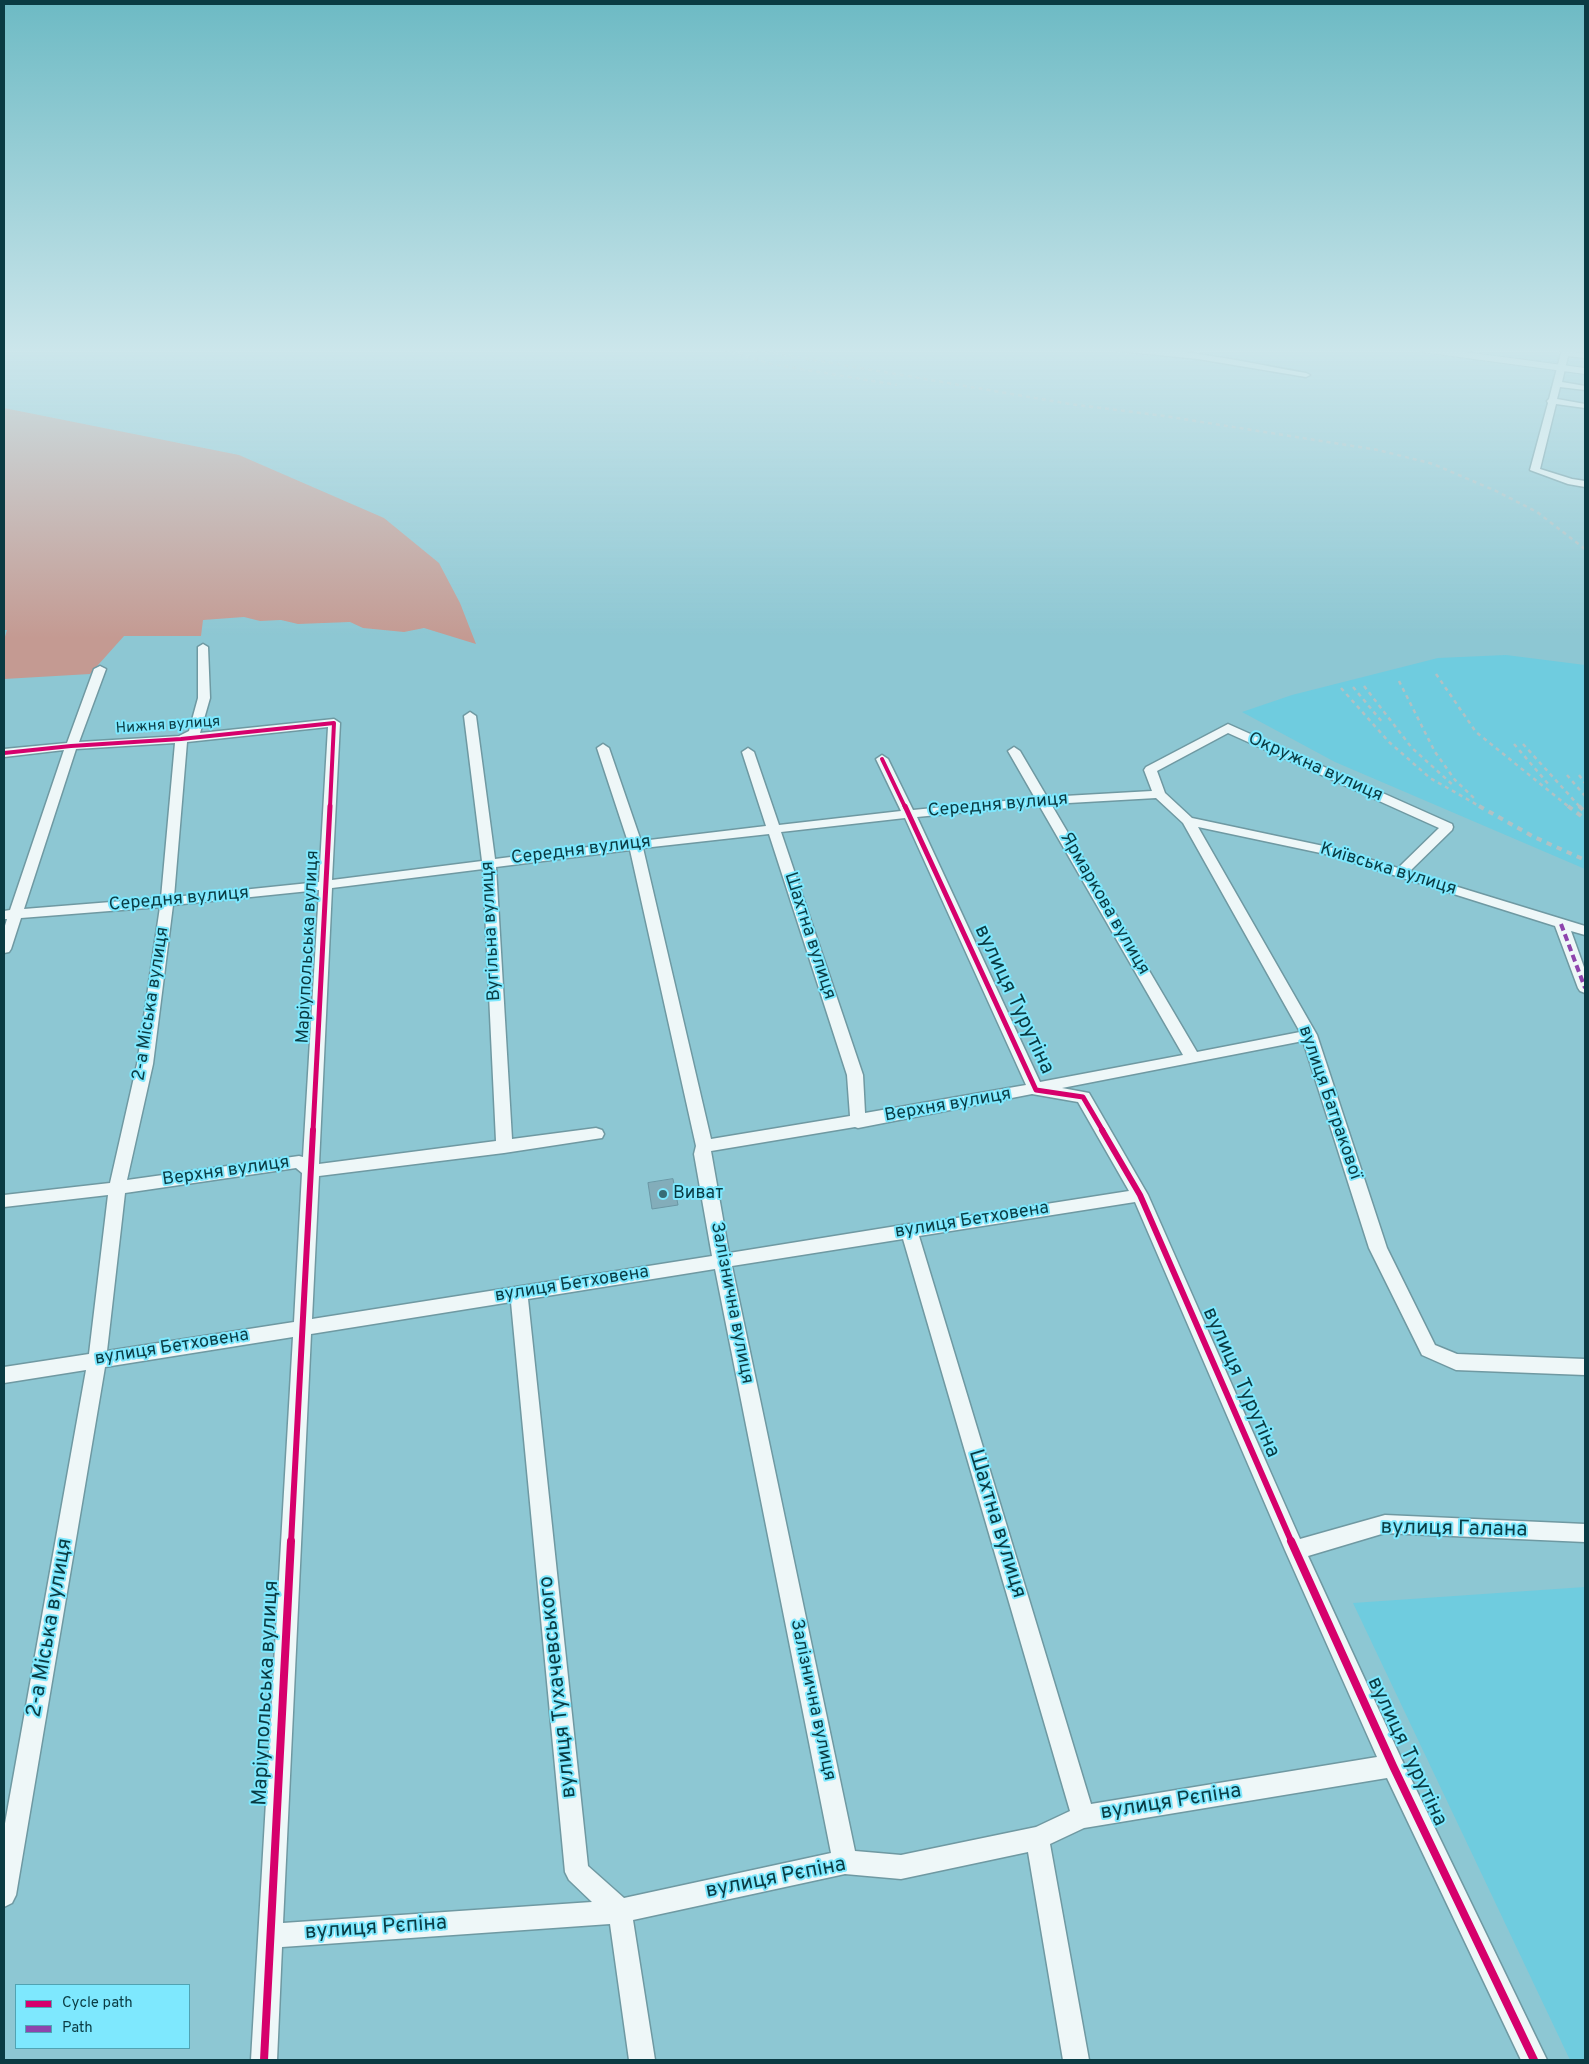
<!DOCTYPE html>
<html>
<head>
<meta charset="utf-8">
<style>
  body { margin:0 }
  #map { position:relative; width:1589px; height:2064px; overflow:hidden; background:#8dc7d3; font-family:Overpass,sans-serif }
  canvas { display:block }
  .frame { position:absolute; inset:0; border:5px solid #0a3b43; pointer-events:none }
  .legend { position:absolute; left:15px; top:1984px; width:175px; height:65px; box-sizing:border-box; background:#7ee8fe; border:1px solid #50a3b3; margin:0; padding:6px 9px; list-style:none; font-size:15px; color:#0a3b43 }
  .legend li { display:flex; align-items:center; gap:10px; height:25px }
  .legend b { width:25px; border:1px solid #50a3b3 }
</style>
</head>
<body>
<div id="map">
<canvas width="1589" height="2064"></canvas>
<div class="frame"></div>
<ul class="legend">
<li><b style="height:6px;background:#d6006c"></b>Cycle path</li>
<li><b style="height:6px;background:#8e44ad"></b>Path</li>
</ul>
</div>
<script>
const context = document.querySelector('canvas').getContext('2d');
context.lineJoin = 'round';
function fill(path, color) {
  context.fillStyle = color;
  context.fill(path, 'evenodd');
}
function trace(path, color, width, dash) {
  context.strokeStyle = color;
  context.lineWidth = width;
  context.lineCap = dash ? 'butt' : 'round';
  context.setLineDash(dash || []);
  context.stroke(path);
}
function write(font, color, halo, rows, align = 'center') {
  context.font = font + ' Overpass,sans-serif';
  context.lineWidth = 4;
  context.setLineDash([]);
  context.textBaseline = 'middle';
  context.strokeStyle = halo;
  context.fillStyle = color;
  for (const [text, x, y, turn = 0] of rows) {
    context.save();
    context.translate(x, y);
    context.rotate((+turn || 0) * Math.PI / 180);
    context.textAlign = isNaN(turn) ? turn : align;
    if (halo) context.strokeText(text, 0, 0);
    context.fillText(text, 0, 0);
    context.restore();
  }
}
fill(new Path2D(`
  M1506,655L1585,665V869L1335,762L1242,712L1292,695L1438,658Z
  M1585,1587V2060H1570L1353,1603Z`), '#6fccdf');
fill(new Path2D(`
  M4,408L239,455L384,518L439,563L460,603L476,644L424,628L404,632L363,628L350,622L298,624L281,620L260,621L244,617L203,620L201,636H124L90,674L4,679V640L7,630H4Z`), '#c49a92');
const building = new Path2D(`
  M673,1179L678,1205L652,1209L648,1183Z`);
fill(building, '#83adba');
trace(building, '#6b97a4', 1);
const minor = new Path2D(`
  M1115,349C1178,346 1244,362 1306,373L1310,375L1306,377L1198,359L1119,351Z
  M1562,349H1570L1569,351L1585,354V358L1568,356L1562,382L1585,386V390L1560,387L1557,399L1585,404V408L1556,404L1540,469L1572,479L1585,481V487L1568,484L1530,470L1548,403L1547,401L1549,399Z
  M203,644L208,647L210,698L200,733L334,719L340,723L332,880L482,861L464,716L470,712L476,716L495,859L628,842L597,748L603,744L609,748L641,841L766,826L742,752L748,748L754,752L779,825L901,811L876,759L882,755L888,759L913,810L1035,798L1008,751L1014,747L1020,751L1047,797L1152,791L1144,770L1146,767L1228,724L1452,824L1453,827L1452,830L1409,872L1585,926V935L1571,931L1585,970V993L1580,991L1578,988L1555,926L1330,855L1198,827L1317,1035L1387,1248L1435,1345L1457,1354L1585,1359V1375L1456,1370L1422,1355L1369,1248L1303,1041L1062,1088L1089,1093L1148,1195L1300,1539L1385,1515L1585,1524V1542L1385,1533L1308,1556L1401,1758L1547,2060H1521L1387,1778L1084,1828L1050,1844L1089,2060H1063L1028,1852L901,1879L845,1874L633,1920L655,2060H629L610,1924L282,1947L277,2060H251L293,1337L105,1367L16,1895L12,1903L4,1907V1829L86,1370L4,1383V1367L89,1354L108,1195L4,1207V1195L110,1183L137,1064L160,907L21,918L11,949L9,952L4,953V929L7,919H4V911L10,910L64,750L4,757V749L67,743L94,669L100,666L106,669L79,742L179,736L189,731L198,698V647ZM328,727L319,882L174,897L187,742ZM1228,733L1439,828L1398,868L1333,848L1192,818L1165,793L1157,771ZM175,743L161,898L24,909L76,749ZM1156,798L1183,823L1300,1032L1197,1052L1051,804ZM1039,805L1183,1055L1040,1082L917,817ZM905,818L1026,1085L865,1113L863,1075L781,832ZM769,834L847,1075L850,1116L711,1139L643,848ZM630,850L696,1146L694,1154L712,1256L312,1319L319,1176L504,1153L602,1138L604,1134L602,1130L596,1128L512,1139L496,867ZM483,869L496,1141L319,1164L332,888ZM319,890L303,1157L299,1156L127,1180L153,1064L173,905ZM1032,1094L1078,1102L1129,1191L912,1225L909,1224L729,1253L711,1151L855,1127L858,1128ZM296,1168L302,1173L294,1322L107,1351L125,1193ZM1135,1202L1285,1550L1377,1757L1091,1804L919,1236ZM903,1239L1070,1811L1036,1827L901,1855L855,1851L732,1266ZM715,1269L831,1853L624,1898L588,1866L528,1299ZM511,1302L565,1872L569,1880L592,1902L283,1923L311,1334Z`);
const major = new Path2D(`
  M1417,349H1443L1585,368V374L1422,352Z`);
trace(minor, '#6f99a2', 3);
trace(major, '#6f99a2', 2);
fill(minor, '#eef7f8');
fill(major, '#eef7f8');
trace(new Path2D(`
  M723,349L771,364L897,385
  M750,349L1070,404L1164,416L1378,450L1433,464L1496,491L1537,512L1585,549
  M1436,674L1476,732L1569,807
  M1399,681L1435,752L1455,780L1476,800
  M1364,686L1412,748L1454,786
  M1353,687L1383,723
  M1341,688L1389,742L1430,778L1481,807
  M1514,744L1550,786
  M1523,744L1580,807
  M1567,775L1585,796
  M1579,775L1585,783`), '#b0c1c4', 2.5, [4, 4]);
trace(new Path2D(`
  M1479,806L1534,837L1585,860
  M1568,806L1585,819
  M1579,806L1585,812`), '#b0c1c4', 4, [5.5, 5.5]);
trace(new Path2D(`
  M1561,924L1585,988`), '#8e44ad', 4, [7, 4]);
trace(new Path2D(`
  M4,753L71,746L181,739L334,723L330,807
  M882,759L905,807`), '#d6006c', 4);
trace(new Path2D(`
  M905,806L1036,1090L1083,1097L1103,1131
  M313,1131L330,806`), '#d6006c', 5);
trace(new Path2D(`
  M1102,1130L1140,1195L1292,1543
  M291,1543L313,1130`), '#d6006c', 6);
trace(new Path2D(`
  M1291,1541L1393,1766L1534,2060
  M264,2060L291,1541`), '#d6006c', 8);
const sky = context.createLinearGradient(0, 0, 0, 638);
sky.addColorStop(0, '#6dbac4');
sky.addColorStop(0.55, '#cce6eb');
sky.addColorStop(1, '#cce6eb00');
context.fillStyle = sky;
context.fillRect(0, 0, 1589, 638);
for (const [x, y, r, color] of [
  [663,1194,5,"#386c75"]
]) {
  const dot = new Path2D();
  dot.arc(x, y, r, 0, 2 * Math.PI);
  context.fillStyle = color;
  context.fill(dot);
  trace(dot, '#7ee8fe', 2);
}
write('15px', '#0a3b43', '#7ee8fe', [
  ["Нижня вулиця",168,726,-4]
]);
write('18px', '#0a3b43', '#7ee8fe', [
  ["Окружна вулиця",1315,768,24],
  ["Середня вулиця",998,806,-5],
  ["Середня вулиця",581,851,-7],
  ["Київська вулиця",1388,870,17],
  ["Середня вулиця",179,900,-5],
  ["Ярмаркова вулиця",1104,904,60],
  ["Вугільна вулиця",492,931,-93],
  ["Шахтна вулиця",809,936,72],
  ["Маріупольська вулиця",309,947,-87],
  ["2-а Міська вулиця",152,1004,-81],
  ["вулиця Батракової",1329,1103,71],
  ["Верхня вулиця",948,1106,-10],
  ["Верхня вулиця",226,1172,-8],
  ["вулиця Бетховена",972,1221,-9],
  ["вулиця Бетховена",572,1285,-9],
  ["Залізнична вулиця",731,1303,79],
  ["вулиця Бетховена",172,1348,-9],
  ["Залізнична вулиця",812,1700,78]
]);
write('18px', '#0a3b43', '#7ee8fe', [
  ["Виват",673,1194]
], 'left');
write('21px', '#0a3b43', '#7ee8fe', [
  ["вулиця Турутіна",1013,1000,65],
  ["вулиця Турутіна",1240,1383,66],
  ["Шахтна вулиця",996,1524,73],
  ["вулиця Галана",1454,1530,1],
  ["2-а Міська вулиця",51,1628,-80],
  ["вулиця Тухачевського",559,1687,-96],
  ["Маріупольська вулиця",267,1693,-87],
  ["вулиця Турутіна",1406,1752,65],
  ["вулиця Рєпіна",1171,1803,-9],
  ["вулиця Рєпіна",776,1879,-11],
  ["вулиця Рєпіна",376,1929,-4]
]);
</script>
</body>
</html>
